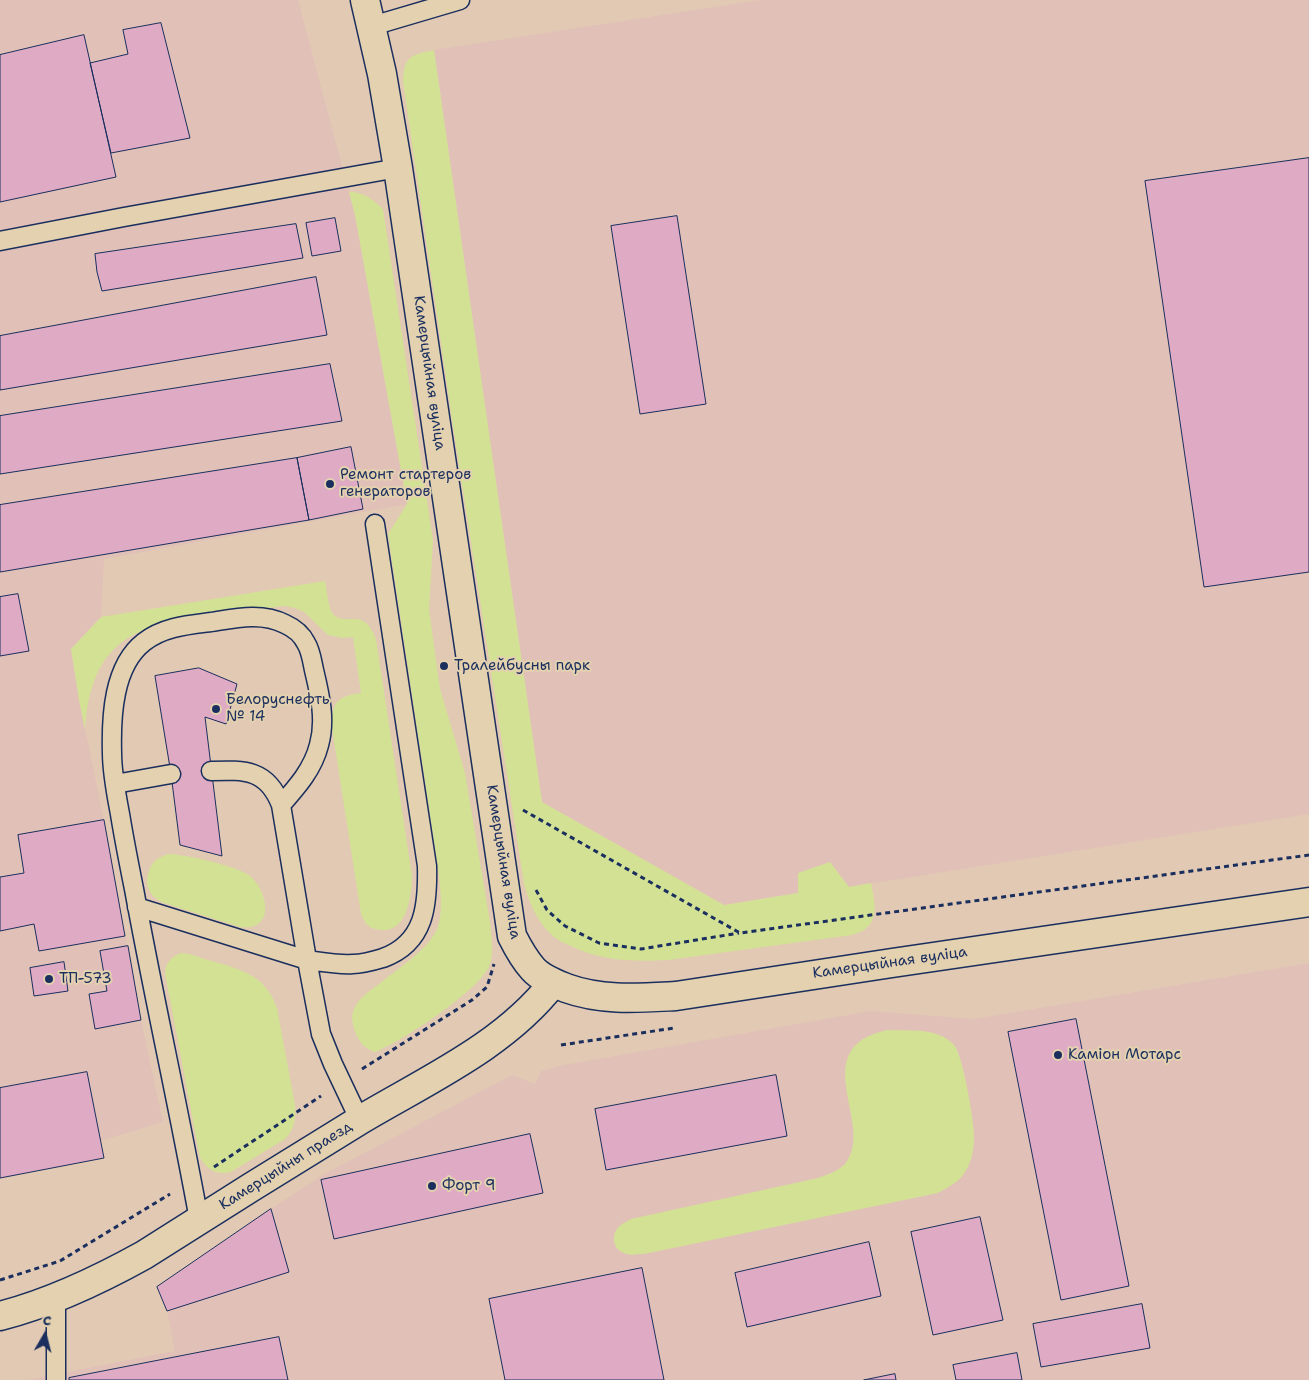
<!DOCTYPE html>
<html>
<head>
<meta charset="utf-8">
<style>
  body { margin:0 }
  #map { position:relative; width:1309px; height:1380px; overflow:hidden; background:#e2c9b3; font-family:"Shantell Sans",sans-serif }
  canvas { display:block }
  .north { position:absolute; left:20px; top:1310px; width:50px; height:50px; -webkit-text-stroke:4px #e3d1af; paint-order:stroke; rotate:8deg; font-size:14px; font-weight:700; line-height:20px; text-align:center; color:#1b2f5e }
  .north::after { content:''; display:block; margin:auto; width:18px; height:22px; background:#1b2f5e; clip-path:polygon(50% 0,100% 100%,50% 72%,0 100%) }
</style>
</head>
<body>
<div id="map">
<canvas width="1309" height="1380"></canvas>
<div class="north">С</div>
</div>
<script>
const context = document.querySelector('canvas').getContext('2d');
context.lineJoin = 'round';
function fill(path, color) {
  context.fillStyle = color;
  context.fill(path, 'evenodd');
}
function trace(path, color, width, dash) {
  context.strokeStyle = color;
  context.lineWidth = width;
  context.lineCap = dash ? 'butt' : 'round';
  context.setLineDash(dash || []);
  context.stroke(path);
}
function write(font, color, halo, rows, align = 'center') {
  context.font = font + ' "Shantell Sans",sans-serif';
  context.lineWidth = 4;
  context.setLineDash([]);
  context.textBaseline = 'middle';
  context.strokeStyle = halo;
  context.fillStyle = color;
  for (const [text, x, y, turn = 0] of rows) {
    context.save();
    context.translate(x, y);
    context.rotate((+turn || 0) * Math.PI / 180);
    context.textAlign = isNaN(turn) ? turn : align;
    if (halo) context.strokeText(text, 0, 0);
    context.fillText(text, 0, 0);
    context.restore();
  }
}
fill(new Path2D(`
  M0,0H298L355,215L407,504L104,559L101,617L71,649L79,700L104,820L141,1020L163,1122L100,1141L104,1158L0,1178Z
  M760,0H1309V814L849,887L798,893L724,905L542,802L434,50Z
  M1309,963V1380H27L175,1351L167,1311L157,1287L271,1209L321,1176L512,1075L535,1084L541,1071L564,1065L871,1011L974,1019Z`), '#e1c0b8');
fill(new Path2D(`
  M434,50L542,802L724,905L798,893V873L830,862L849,887L871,883C874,899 880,919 864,930C861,932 856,933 852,935L668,960C635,962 601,961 571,946C566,944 561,942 557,939C539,926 530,905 524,884L453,426L403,81C404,55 412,55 434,50Z
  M349,192C363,192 373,199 383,209L433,540L429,609L440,689L465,773L490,922C491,934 494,953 490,964C482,989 401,1042 375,1052C365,1049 358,1041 355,1031C353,1025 351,1018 353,1012C356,1000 369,991 379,984C396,970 428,950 437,929C444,911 440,887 438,868L388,534L407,504L355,215Z
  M325,581C327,589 328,610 334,615C348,627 363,606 376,639L412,876C412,895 407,933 381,930C369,929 365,924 361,914L332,728C331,703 337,696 361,693L353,637L343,638L328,635L304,612L295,608L284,606C258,609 231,613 204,617C181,621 154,624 133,635C97,654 87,693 85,730L79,700L71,649L101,617Z
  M168,854C183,854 238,866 250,876C269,892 275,932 240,927L161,902C157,899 152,896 149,890C144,881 149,866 156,860C160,857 164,856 168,854Z
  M181,953L189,954C202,958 214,962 226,965C253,974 267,981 277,1008L295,1105C296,1118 295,1129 285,1139L231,1172C216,1175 209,1171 200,1158L165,973C166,962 171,957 181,953Z
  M887,1030C906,1031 931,1028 947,1039C950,1041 953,1044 955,1046C963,1058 974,1120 974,1136C974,1148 972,1162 965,1172C959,1182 949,1187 938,1193L644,1254C637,1254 630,1256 624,1253C614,1250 611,1237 617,1229C620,1224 626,1222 631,1219L818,1178C827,1175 838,1171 845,1164C877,1125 803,1049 887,1030Z`), '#d3e194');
const building = new Path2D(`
  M161,23L190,138L111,153L90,63L128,54L123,30Z
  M84,35L116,177L0,202V55Z
  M1309,158V572L1204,587L1145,181Z
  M677,216L706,404L640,414L611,226Z
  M335,218L341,251L312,256L306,223Z
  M296,224L303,258L102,291L97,272L95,254Z
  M316,277L327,335L0,390V336Z
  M330,364L342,421L0,474V416Z
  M351,447L363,509L309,520L297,458Z
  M297,458L309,520L0,572V505Z
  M18,594L29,651L0,656V597Z
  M199,668L237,684L226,724L205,717L222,856L180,845L171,774L155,676Z
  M104,820L125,936L39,951L34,924L0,931V877L24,873L18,835Z
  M128,946L141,1020L95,1029L89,994L107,991L100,951Z
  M64,962L68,991L34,996L30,968Z
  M1076,1019L1129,1286L1061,1300L1008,1032Z
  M87,1072L104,1158L0,1178V1088Z
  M776,1075L787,1136L606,1170L595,1109Z
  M530,1134L543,1193L334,1239L321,1180Z
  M271,1209L289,1272L167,1311L157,1287Z
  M980,1217L1003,1320L933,1335L911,1232Z
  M869,1242L881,1296L747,1327L735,1273Z
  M642,1268L664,1380H505L489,1299Z
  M1142,1304L1150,1348L1041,1367L1033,1324Z
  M279,1337L288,1380H69V1378Z
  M1017,1353L1022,1380H956L953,1365Z
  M895,1374L896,1380H864Z`);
fill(building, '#dfaac3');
trace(building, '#1b2f5e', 1);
const service = new Path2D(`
  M372,26L460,0
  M0,241L124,217L398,168
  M211,771C245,770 267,769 281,805
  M115,784L171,774
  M137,907L307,960C322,962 338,965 353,964C363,964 373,961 383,958C425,943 428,905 427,866L375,524
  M199,1220C179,1109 154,999 134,889C129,864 124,839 120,814C116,793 112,773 112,753C111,717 113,666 144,642C163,627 187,625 211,622C236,618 262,612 285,624C294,628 302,635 306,643C311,651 312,661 314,670C320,695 326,720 319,745C313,769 297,787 281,805L307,960L321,1034L333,1064L360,1121
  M56,1380V1298`);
const minor = new Path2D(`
  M0,1316C51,1303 99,1280 144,1255C216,1209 288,1164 360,1120C427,1080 504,1046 553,983`);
const secondary = new Path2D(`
  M365,0L382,74L398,168L512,936C518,948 524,959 533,969C541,978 554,983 566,988C602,1001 638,998 676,996L892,963L1309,902`);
trace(service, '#1b2f5e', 21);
trace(minor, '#1b2f5e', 31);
trace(secondary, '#1b2f5e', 31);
trace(new Path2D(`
  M523,810L740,933L1309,855
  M536,890L547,910L565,926L599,943L641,949L739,933
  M561,1045L674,1028
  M362,1069L472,1000L487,987L494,964
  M214,1167L321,1096
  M0,1280L60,1261L170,1194`), '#1b2f5e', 3, [5, 4]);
trace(service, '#e3d1af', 18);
trace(minor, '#e3d1af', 28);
trace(secondary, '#e3d1af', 28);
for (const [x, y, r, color] of [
  [330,484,5,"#1b2f5e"],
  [444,666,5,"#1b2f5e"],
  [216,709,5,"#1b2f5e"],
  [49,979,5,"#1b2f5e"],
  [1058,1055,5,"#1b2f5e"],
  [432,1186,5,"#1b2f5e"]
]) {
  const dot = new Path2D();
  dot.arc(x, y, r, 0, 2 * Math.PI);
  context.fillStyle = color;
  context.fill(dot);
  trace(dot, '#e3d1af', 2);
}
write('15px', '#1b2f5e', '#e3d1af', [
  ["Камерцыйная вуліца",429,373,82],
  ["Камерцыйная вуліца",503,862,81],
  ["Камерцыйная вуліца",890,963,-8],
  ["Камерцыйны праезд",286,1166,-32]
]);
write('15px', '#1b2f5e', '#e3d1af', [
  ["Ремонт стартеров",340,475],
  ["генераторов",340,492],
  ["Тралейбусны парк",454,666],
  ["Белоруснефть",226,700],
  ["№ 14",226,717],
  ["ТП-573",59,979],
  ["Каміон Мотарс",1068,1055],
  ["Форт 9",442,1186]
], 'left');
</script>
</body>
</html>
